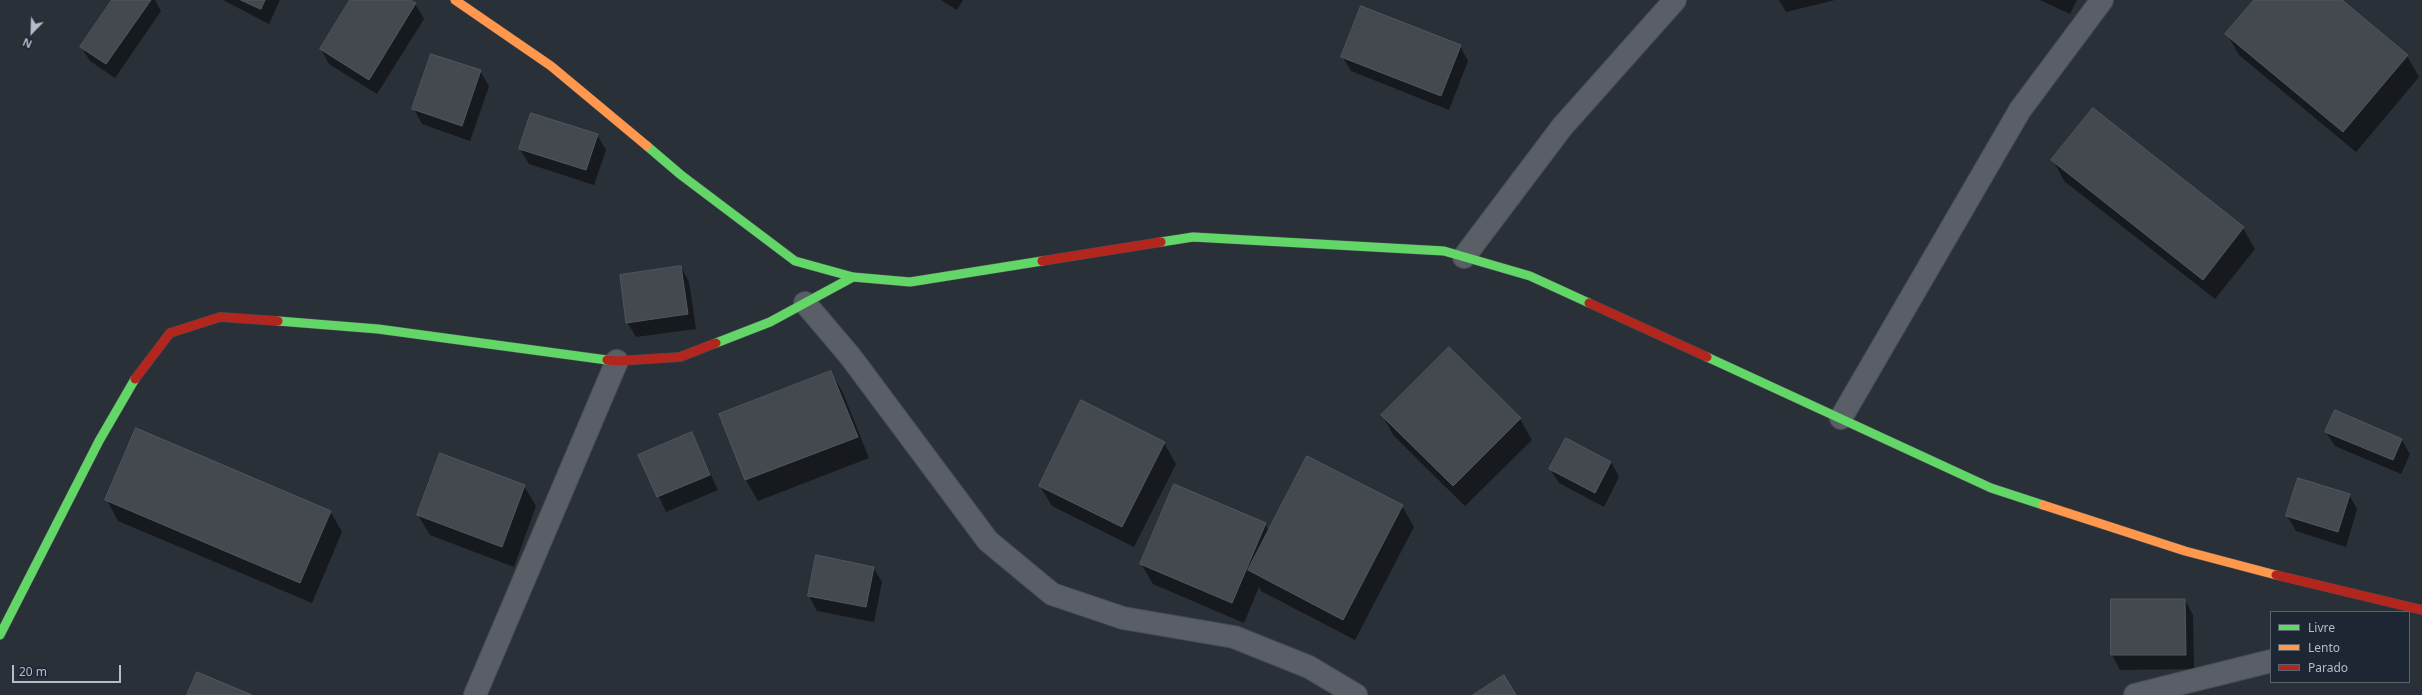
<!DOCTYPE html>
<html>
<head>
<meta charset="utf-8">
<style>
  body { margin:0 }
  #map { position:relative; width:2422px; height:695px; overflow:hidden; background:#2a3038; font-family:"Noto Sans",sans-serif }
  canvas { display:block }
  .legend { position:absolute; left:2270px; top:611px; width:140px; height:72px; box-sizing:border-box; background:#1d2633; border:1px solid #59626f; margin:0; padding:5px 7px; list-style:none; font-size:12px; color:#b4bcc9 }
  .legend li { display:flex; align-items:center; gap:8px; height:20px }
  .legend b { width:20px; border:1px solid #59626f }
  .north { position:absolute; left:12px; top:12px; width:40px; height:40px; -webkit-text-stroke:3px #1d2633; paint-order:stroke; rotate:203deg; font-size:11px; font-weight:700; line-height:16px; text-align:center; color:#b4bcc9 }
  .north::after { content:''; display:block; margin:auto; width:14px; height:18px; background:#b4bcc9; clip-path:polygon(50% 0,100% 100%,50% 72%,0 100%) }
  .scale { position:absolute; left:12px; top:665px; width:109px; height:18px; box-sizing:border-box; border:2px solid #b4bcc9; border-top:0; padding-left:5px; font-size:12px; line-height:14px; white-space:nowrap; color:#b4bcc9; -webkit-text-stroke:3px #1d2633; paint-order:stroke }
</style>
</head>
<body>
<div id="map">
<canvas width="2422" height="695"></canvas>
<ul class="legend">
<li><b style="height:5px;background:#63d668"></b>Livre</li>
<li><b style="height:5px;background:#ff974d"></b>Lento</li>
<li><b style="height:5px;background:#b3261e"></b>Parado</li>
</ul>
<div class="north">N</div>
<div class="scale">20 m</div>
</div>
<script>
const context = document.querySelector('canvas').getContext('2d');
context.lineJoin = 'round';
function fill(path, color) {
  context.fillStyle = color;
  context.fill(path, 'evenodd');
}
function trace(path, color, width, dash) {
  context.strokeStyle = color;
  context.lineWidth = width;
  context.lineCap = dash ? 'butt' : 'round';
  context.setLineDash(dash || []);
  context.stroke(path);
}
fill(new Path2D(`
  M114,0H155L161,11L115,78L90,61L81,47Z
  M223,0H280L269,24Z
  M351,0H408L415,4L424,19L377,94L329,64L321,49Z
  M941,0H963L957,10Z
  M1779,0H1835L1786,12Z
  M2040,0H2077L2070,14Z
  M2256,0H2340L2407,56L2419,77L2356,152L2239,55L2227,34Z
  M1460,46L1468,61L1449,110L1351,71L1342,56Z
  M480,71L489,86L470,141L422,124L414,109Z
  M2093,109L2243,228L2255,249L2215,299L2064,181L2053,160Z
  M597,135L606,150L594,185L529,164L520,149Z
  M681,267L689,282L696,329L636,337L627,322Z
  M1449,348L1520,419L1532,440L1465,506L1394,436L1382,415Z
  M831,372L843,393L869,458L758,501L746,480L720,414Z
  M2326,432L2401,439L2410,454L2401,474L2335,446Z
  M691,433L718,490L666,512L640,455Z
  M1164,443L1176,464L1134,547L1052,506L1040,486Z
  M1611,462L1619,477L1604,507L1559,483L1550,469Z
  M524,486L536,506L514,567L430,535L418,515Z
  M2349,495L2357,509L2346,547L2296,531L2287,516Z
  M107,500L330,511L342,532L312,603L118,521Z
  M1402,506L1414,527L1355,640L1261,591L1259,587L1244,623L1153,584L1141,564L1265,524L1269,531Z
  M816,556L873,567L882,582L874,622L817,611L809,596Z
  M2185,600L2193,615L2194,669L2120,670L2112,655Z`), '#0007');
const building = new Path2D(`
  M112,0H151L106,64L80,47Z
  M241,0H265L261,9Z
  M350,0H410L416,3L369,80L320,49Z
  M2254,0H2342L2408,55L2343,132L2225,34Z
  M1361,6L1461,45L1441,96L1341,57Z
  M431,54L481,70L462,126L412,109Z
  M2093,108L2244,227L2203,280L2051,160Z
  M531,113L598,134L586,170L519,149Z
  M681,266L688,314L626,323L620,275Z
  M1449,347L1521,418L1453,486L1381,415Z
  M831,371L858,437L745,480L719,414Z
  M1081,400L1165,442L1122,527L1039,486Z
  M2335,410L2402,439L2393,460L2325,432Z
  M136,428L331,511L300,583L105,500Z
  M692,432L710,475L657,497L638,455Z
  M1566,438L1611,462L1595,493L1549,469Z
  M440,453L525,485L502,547L417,515Z
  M1307,456L1403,505L1343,620L1248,570Z
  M2298,478L2350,494L2338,532L2286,516Z
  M1174,484L1266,523L1232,603L1140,564Z
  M816,555L874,567L866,607L808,596Z
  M2111,599H2185L2186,655H2111Z
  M197,672L252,695H187Z
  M1504,675L1516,695H1473Z`);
fill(building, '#444950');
trace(building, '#52575f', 1);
const street = new Path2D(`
  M1464,257L1562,127L1675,0
  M805,303L850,356L988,541L1052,594L1123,618L1234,637L1309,667L1356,695
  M1841,418L2020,110L2102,0
  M475,695L617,361
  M2135,695L2271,661`);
const fast = new Path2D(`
  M647,146L681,175L795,261L853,277L910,282L1042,261
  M1161,242L1193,237L1444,251L1530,276L1589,303
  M278,321L378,329L607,360
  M716,343L770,322L853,277
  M1707,357L1991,488L2043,505
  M0,635L99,441L135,379`);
const slow = new Path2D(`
  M455,0L551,66L647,146
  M2043,505L2185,551L2276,575`);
const jam = new Path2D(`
  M1042,261L1161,242
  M1589,303L1707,357
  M607,360L617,361L680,357L716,343
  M135,379L170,333L220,317L278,321
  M2276,575L2422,610`);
trace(street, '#484c53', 24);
trace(fast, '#484c53', 10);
trace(slow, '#484c53', 10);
trace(jam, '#484c53', 10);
trace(street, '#5a5e66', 22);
trace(fast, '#63d668', 9);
trace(slow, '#ff974d', 9);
trace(jam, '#b3261e', 9);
</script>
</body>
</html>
